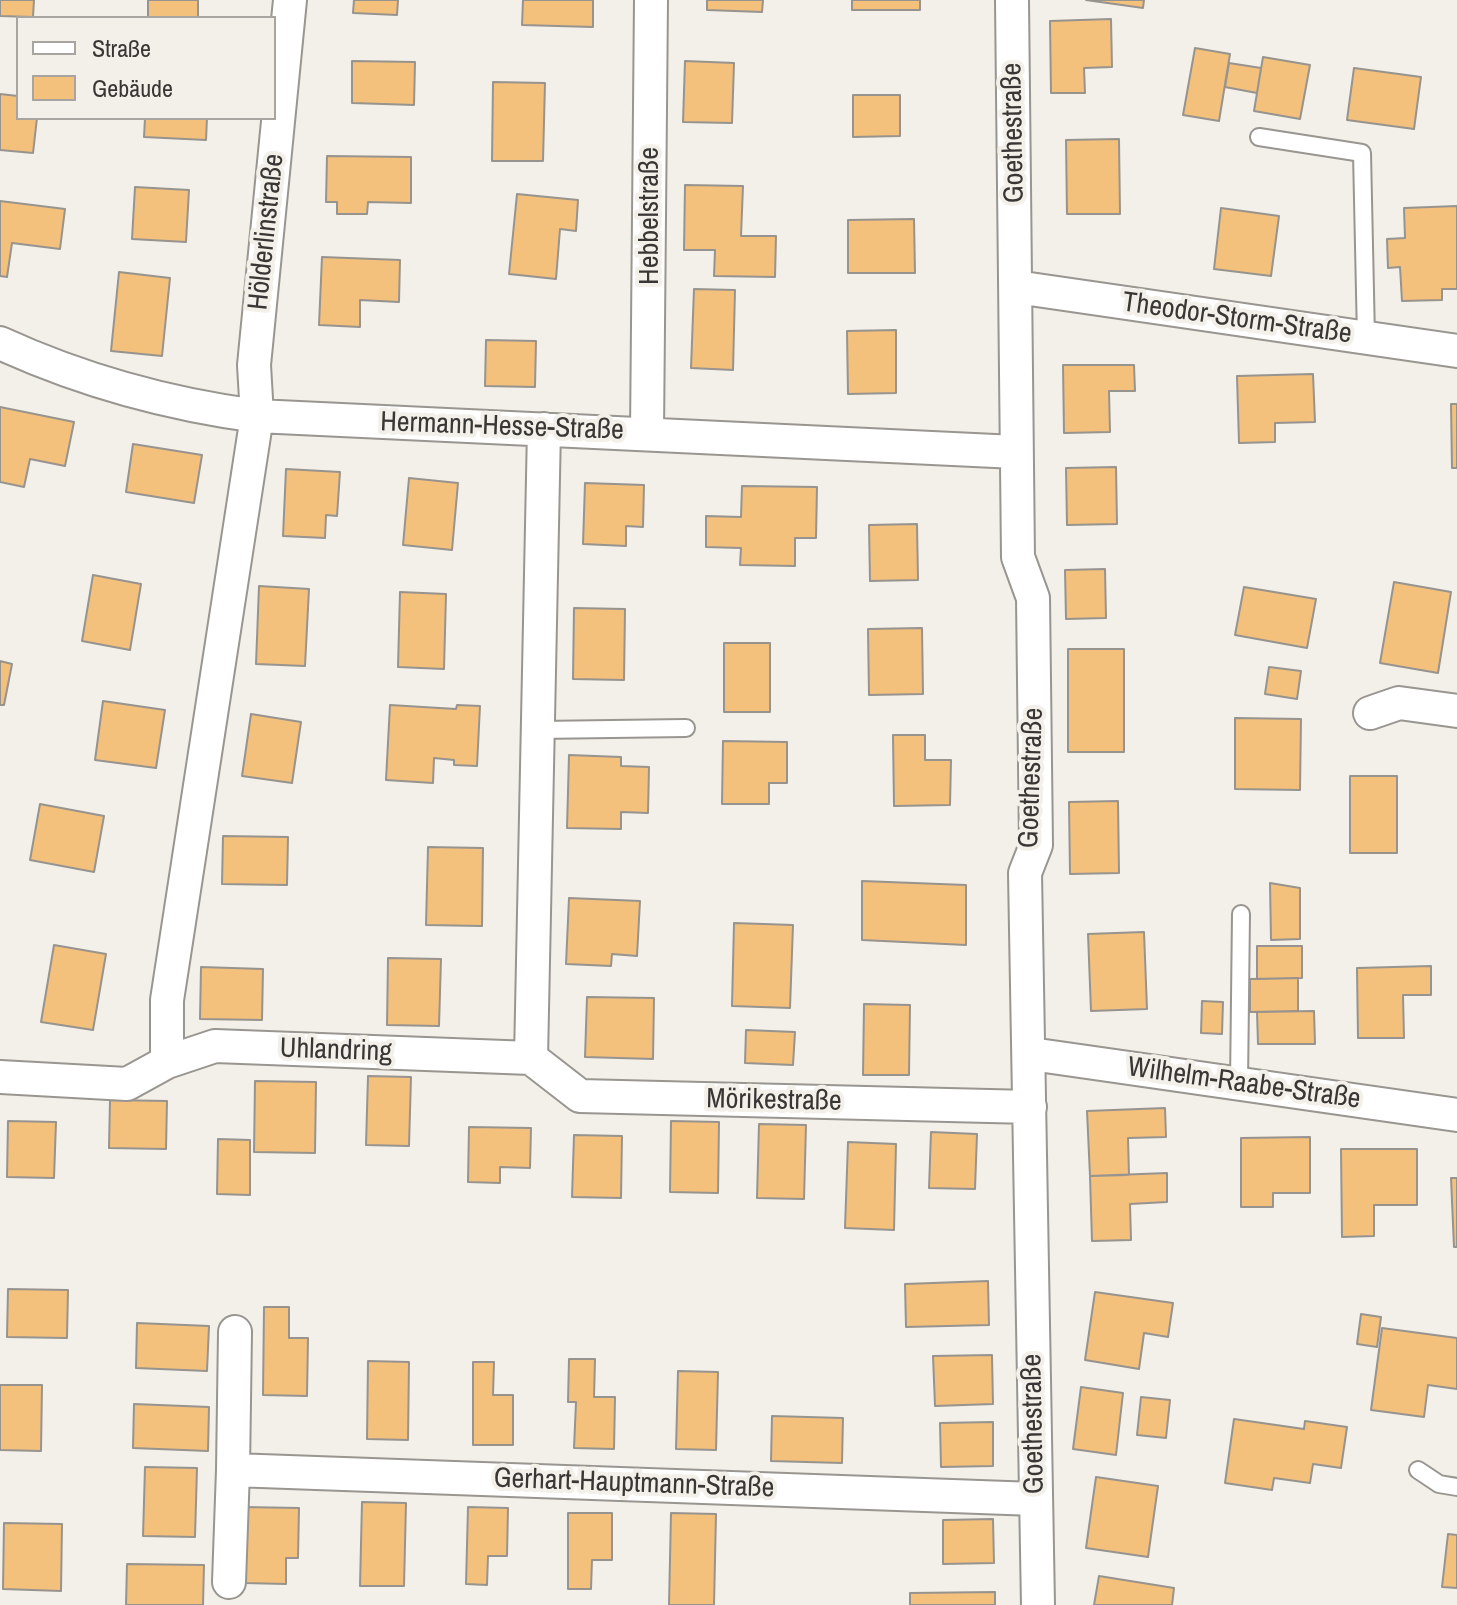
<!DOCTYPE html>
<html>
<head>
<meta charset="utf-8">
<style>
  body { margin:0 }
  #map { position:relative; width:1457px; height:1605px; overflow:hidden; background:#f3efe9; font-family:"Archivo Narrow",sans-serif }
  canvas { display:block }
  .legend { position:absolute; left:16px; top:16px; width:260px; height:104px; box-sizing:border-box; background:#f3efe9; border:2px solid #a8a5a1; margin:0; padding:10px 14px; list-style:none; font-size:24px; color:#383735 }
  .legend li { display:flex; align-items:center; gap:16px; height:40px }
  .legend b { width:40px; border:2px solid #a8a5a1 }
</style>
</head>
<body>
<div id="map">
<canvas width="1457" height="1605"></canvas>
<ul class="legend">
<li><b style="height:10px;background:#fff"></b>Straße</li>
<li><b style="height:22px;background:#f4c17d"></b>Gebäude</li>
</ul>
</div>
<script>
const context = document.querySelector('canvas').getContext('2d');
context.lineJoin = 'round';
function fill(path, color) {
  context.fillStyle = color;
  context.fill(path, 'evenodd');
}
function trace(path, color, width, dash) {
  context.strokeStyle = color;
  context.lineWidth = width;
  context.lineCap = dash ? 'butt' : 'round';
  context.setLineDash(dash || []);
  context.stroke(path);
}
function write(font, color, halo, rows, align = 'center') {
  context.font = font + ' "Archivo Narrow",sans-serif';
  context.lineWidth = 8;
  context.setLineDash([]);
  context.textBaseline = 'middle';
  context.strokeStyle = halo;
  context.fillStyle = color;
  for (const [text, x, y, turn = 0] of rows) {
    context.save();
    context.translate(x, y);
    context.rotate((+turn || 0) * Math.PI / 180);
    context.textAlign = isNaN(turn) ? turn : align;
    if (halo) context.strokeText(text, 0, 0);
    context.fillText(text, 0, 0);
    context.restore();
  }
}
const building = new Path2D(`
  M0,0H34L33,17L0,16Z
  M148,0H198V18H148Z
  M354,0H398L397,15L353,13Z
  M523,0H593V27L522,25Z
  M707,0H763L762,12L707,10Z
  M852,0H920V10H852Z
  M1086,0H1144L1143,8Z
  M1111,19L1112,67L1084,68L1085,93H1051L1050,21Z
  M1195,48L1230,54L1219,121L1183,115Z
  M1263,57L1310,65L1300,119L1254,111Z
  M352,61L415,62L414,105L352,103Z
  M685,61L734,63L732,123L683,122Z
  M1229,63L1261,68L1257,93L1225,87Z
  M1354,68L1421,77L1414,129L1347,120Z
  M493,82L545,83L543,161H492Z
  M0,94L18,96V118H37L33,153L0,150Z
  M853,95H900V136L853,137Z
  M145,118H207L206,140L144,137Z
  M1119,139L1120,214H1067L1066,140Z
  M327,156L411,157V203L368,202L367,214H337V202H326Z
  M685,185L743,186L741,236H776L775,277L714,276L715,250H684Z
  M135,187L189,190L186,242L132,239Z
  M517,194L578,200L576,231L560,229L556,279L509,274Z
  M0,201L65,209L60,249L12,243L7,277L0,276Z
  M1457,206V289H1442V300L1402,301L1400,267L1388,268L1387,239L1405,238L1404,208Z
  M1221,208L1279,216L1271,276L1214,269Z
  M914,219L915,273H848V220Z
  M322,257L400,260L399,302L360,300V327L319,325Z
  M119,272L170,278L162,356L111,351Z
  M694,289L735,290L733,370L691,368Z
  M896,330V393L848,394L847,331Z
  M486,340L536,341L535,387L485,386Z
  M1063,365H1134L1135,391H1109L1110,432L1064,433Z
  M1313,374L1315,422L1275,423V442L1239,443L1237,376Z
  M1451,404H1457V468H1452Z
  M0,407L74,422L65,466L30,459L24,487L0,482Z
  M133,444L202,455L194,503L126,492Z
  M1116,467L1117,524L1067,525L1066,468Z
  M286,469L340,472L337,516L326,515L325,538L283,536Z
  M409,478L458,483L452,550L403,545Z
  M585,483L644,485L643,527L626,526V546L583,544Z
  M742,486L817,487L816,538H795V566L740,565L741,548L706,547V516L741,517Z
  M917,524L918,580L870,581L869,525Z
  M1105,569L1106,618L1066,619L1065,570Z
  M93,575L141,584L130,650L82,641Z
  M1394,582L1451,592L1438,673L1380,663Z
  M259,586L309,589L305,666L256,664Z
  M1244,587L1316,599L1307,648L1235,635Z
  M400,592L446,594L444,669L398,667Z
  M574,608L625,609L624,680L573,679Z
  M922,628L923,694L869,695L868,629Z
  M724,643H770V712H724Z
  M1068,649H1124V752H1068Z
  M0,661L12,664L4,705H0Z
  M1269,667L1301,671L1297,699L1265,694Z
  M103,701L165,710L156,768L95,760Z
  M390,705L456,709L457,705L480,706L477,766L454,765V760L434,758L433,783L386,780Z
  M251,714L301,722L292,783L242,776Z
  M1235,718L1301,719L1300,790L1235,789Z
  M893,735H925V760H951L950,805L894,806Z
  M723,741L787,742V783H769V804H722Z
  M569,755L621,757V766L649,767L648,813L621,812V829L567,828Z
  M1350,776H1397V853H1350Z
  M1118,801L1119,873L1070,874L1069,802Z
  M40,804L104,816L94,872L30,860Z
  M223,836L288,837L287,885L222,884Z
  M428,847L483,848L482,926L426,925Z
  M862,881L966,885V945L862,940Z
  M1270,883L1300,888V939L1271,940Z
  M569,898L640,901L637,956L612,954L611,966L566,964Z
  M734,923L793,925L790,1008L732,1006Z
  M1144,932L1147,1009L1091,1011L1088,934Z
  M54,945L106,954L93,1030L41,1022Z
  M1257,946H1302V978L1257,979Z
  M388,958L441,959L439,1026L387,1025Z
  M1431,966V995H1403L1404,1038H1358L1357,968Z
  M201,967L263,969L262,1020L200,1019Z
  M1298,978V1011L1250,1012V979Z
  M587,997L654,998L653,1059L585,1057Z
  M1202,1001L1223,1002L1222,1034L1201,1033Z
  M864,1004L910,1005L909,1075H863Z
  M1314,1011L1315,1044H1258L1257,1012Z
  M746,1030L795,1032L793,1065L745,1063Z
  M368,1076L411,1077L409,1146L366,1145Z
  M255,1081L316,1082L315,1153L254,1152Z
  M110,1100L167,1101L166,1149L109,1148Z
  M1165,1108L1166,1137L1128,1138L1129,1175L1090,1176L1087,1111Z
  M8,1121L56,1122L54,1178L7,1177Z
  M671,1121L719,1122L718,1193L670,1192Z
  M759,1124L806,1125L804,1199L757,1198Z
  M469,1127L531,1128L530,1168L500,1167V1183L468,1182Z
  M931,1132L977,1134L975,1189L929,1188Z
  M574,1135L622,1136L621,1198L572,1197Z
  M1310,1137V1193H1273V1207H1241V1138Z
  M218,1139L250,1140V1195L217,1194Z
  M848,1142L896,1144L894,1230L845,1228Z
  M1341,1149H1417V1205H1374V1236L1342,1237Z
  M1167,1173V1202L1130,1204L1131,1240L1092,1241L1090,1176Z
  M1451,1178H1457V1247H1454Z
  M988,1281L989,1325L906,1327L905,1284Z
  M8,1289L68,1290L67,1338L7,1337Z
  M1095,1292L1173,1303L1168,1337L1144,1333L1139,1369L1085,1360Z
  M264,1307H289V1338H308L307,1396L263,1395Z
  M1361,1314L1381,1317L1377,1347L1357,1344Z
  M137,1323L209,1326L207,1371L136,1368Z
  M1382,1328L1457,1338V1389L1428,1385L1424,1417L1371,1410Z
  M992,1355L993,1404L935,1406L933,1356Z
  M569,1359H595L594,1397H615L614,1449L574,1448L576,1402H568Z
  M368,1361L409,1362L408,1440L367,1439Z
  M473,1362H494L493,1395H513V1445H473Z
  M678,1371L718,1372L716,1450L676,1449Z
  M0,1385H42L41,1451L0,1450Z
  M1081,1387L1123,1393L1116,1455L1073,1449Z
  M1141,1397L1170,1400L1166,1438L1137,1435Z
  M134,1404L209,1407L208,1451L133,1448Z
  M772,1416L843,1418L842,1463L771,1461Z
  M1234,1419L1304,1429L1305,1421L1347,1427L1341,1468L1313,1464L1310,1483L1274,1478L1272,1490L1225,1483Z
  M993,1422V1466L941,1467L940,1423Z
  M145,1467L197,1468L195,1537L143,1536Z
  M1096,1477L1158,1486L1148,1557L1086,1548Z
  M362,1502L406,1503L404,1586H360Z
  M244,1507L299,1508L298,1558H286V1584L244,1583Z
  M468,1507L508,1508L507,1556H488L487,1585L466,1584Z
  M568,1513H612V1560H592L591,1589H568Z
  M671,1513L716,1514L714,1605H669Z
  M993,1519L994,1563L943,1564V1520Z
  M4,1523L62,1524L61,1591L3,1589Z
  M1448,1534L1457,1535V1588L1442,1587Z
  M127,1564L204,1565L203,1605H126Z
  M1099,1576L1174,1588L1172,1605H1094Z
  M995,1592V1605H910V1593Z`);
fill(building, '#f4c17d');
trace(building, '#97938e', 2);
const service = new Path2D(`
  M1259,137L1362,153L1366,338
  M538,730L686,728
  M1239,1083L1241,914
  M1418,1470L1439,1484L1457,1487`);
const minor = new Path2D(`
  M290,0L254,365L257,416L167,1000V1062L215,1046L531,1058L544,429
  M1012,0L1018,557L1033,598L1036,845L1025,873L1038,1605
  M1016,287L1457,351
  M0,343C83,381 167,404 257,416L1016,452
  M647,433L651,0
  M1370,713L1399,703L1457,711
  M1031,1054L1457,1115
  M531,1058L580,1096L1030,1107
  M0,1077L127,1084L167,1062
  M233,1470L235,1332
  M229,1582L233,1470L1035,1499`);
trace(service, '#999590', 20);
trace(minor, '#999590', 36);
trace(service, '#fff', 16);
trace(minor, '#fff', 32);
write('28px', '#383735', '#f3efe9', [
  ["Goethestraße",1014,133,-91],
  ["Hebbelstraße",650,216,-90],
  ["Hölderlinstraße",267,232,-84],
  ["Theodor-Storm-Straße",1237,319,8],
  ["Hermann-Hesse-Straße",502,427,2],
  ["Goethestraße",1032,778,-88],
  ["Uhlandring",336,1051,2],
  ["Wilhelm-Raabe-Straße",1244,1084,8],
  ["Mörikestraße",774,1101,1],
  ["Goethestraße",1034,1424,-91],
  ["Gerhart-Hauptmann-Straße",634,1484,2]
]);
</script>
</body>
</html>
